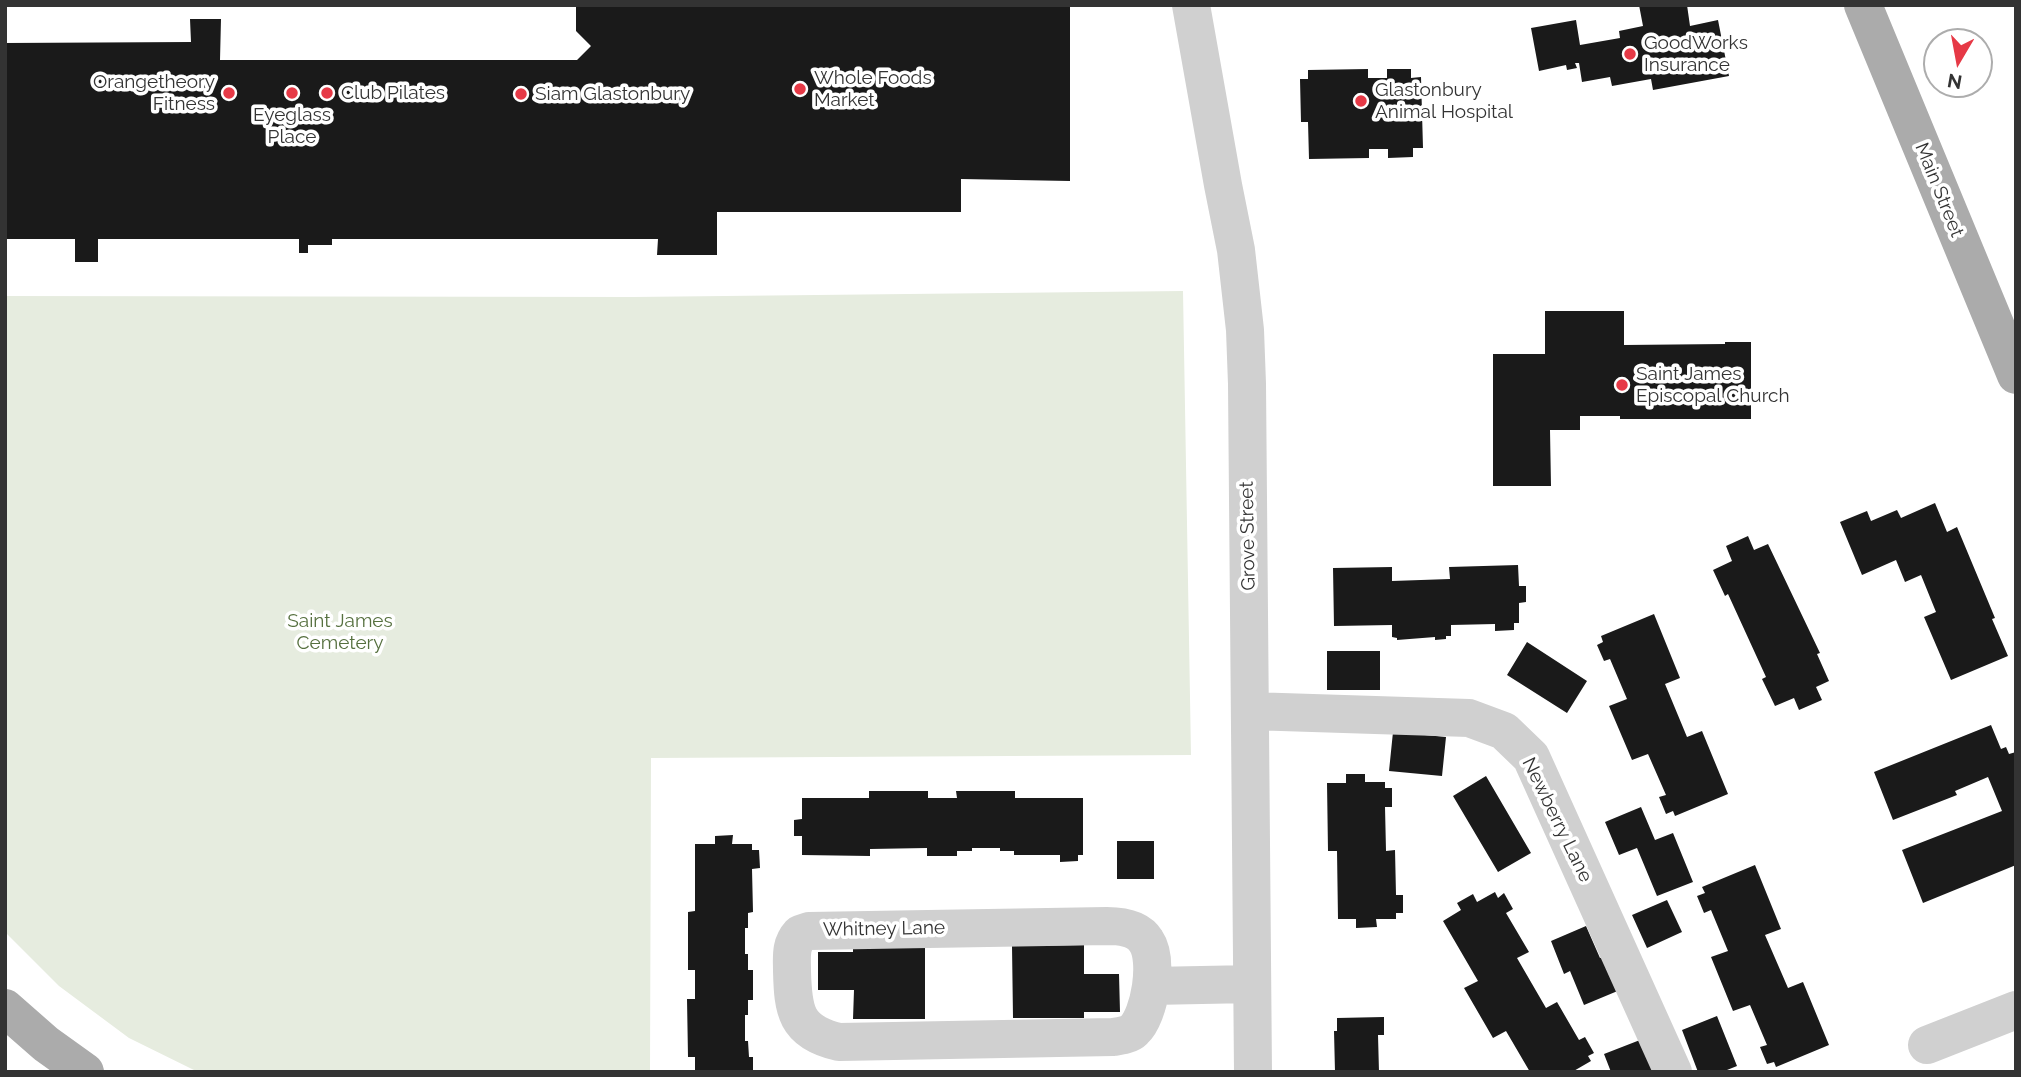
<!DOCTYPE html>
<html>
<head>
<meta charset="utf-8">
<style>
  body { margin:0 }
  #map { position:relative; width:2021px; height:1077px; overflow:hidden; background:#fff; font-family:Raleway,sans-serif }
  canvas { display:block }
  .frame { position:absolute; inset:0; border:7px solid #333; pointer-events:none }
  .north { position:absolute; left:1923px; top:28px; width:70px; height:70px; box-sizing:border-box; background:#fff; border:2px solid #adadad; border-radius:50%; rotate:190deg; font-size:19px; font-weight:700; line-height:28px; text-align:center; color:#333 }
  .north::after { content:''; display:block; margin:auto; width:24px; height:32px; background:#e63946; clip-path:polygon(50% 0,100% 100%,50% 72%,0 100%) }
</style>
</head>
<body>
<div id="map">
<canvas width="2021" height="1077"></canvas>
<div class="frame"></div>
<div class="north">N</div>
</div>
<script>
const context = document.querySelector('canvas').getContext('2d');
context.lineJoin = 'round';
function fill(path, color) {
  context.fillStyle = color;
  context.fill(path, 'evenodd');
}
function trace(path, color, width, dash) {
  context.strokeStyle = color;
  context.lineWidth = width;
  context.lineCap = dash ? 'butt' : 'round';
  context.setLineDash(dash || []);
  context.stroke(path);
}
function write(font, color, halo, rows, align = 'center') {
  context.font = font + ' Raleway,sans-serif';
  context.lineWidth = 7;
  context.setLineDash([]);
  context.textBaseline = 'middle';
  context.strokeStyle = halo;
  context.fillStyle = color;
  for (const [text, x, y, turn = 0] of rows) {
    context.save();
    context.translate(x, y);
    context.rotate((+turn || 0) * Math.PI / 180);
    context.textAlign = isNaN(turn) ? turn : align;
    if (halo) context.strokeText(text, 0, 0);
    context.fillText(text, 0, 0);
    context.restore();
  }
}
fill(new Path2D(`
  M1183,291L1191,755L651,758L650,1072H198L129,1038L59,986L5,932V296L633,297Z`), '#e6ecdf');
fill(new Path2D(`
  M576,5H1070V181L961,179V212H717V255H657L658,239H332V245H308V253H299V239H98V262H75V239H5V43L191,42L190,19H221L220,60H577L591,46L576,31Z
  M1639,5H1687L1690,26L1718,20L1729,76L1653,90L1651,79L1612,86L1610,77L1582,82L1579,63H1575L1577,68L1567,70L1566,65L1539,71L1531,28L1576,20L1580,45L1620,38L1619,31L1643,26Z
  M1368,69V78H1387V69H1411V78L1421,77L1423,148H1413V157L1388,158V149H1369V158L1309,159L1308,122H1301L1300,79H1308V70Z
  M1545,311H1624V345L1725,344V342H1751V419H1620V416H1580V430H1550L1551,486H1493V354H1545Z
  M1935,503L1947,532L1957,527L1995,618L1992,619L2008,656L1951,680L1924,617L1936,612L1921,575L1905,582L1896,560L1862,575L1840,522L1867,511L1871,521L1897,510L1901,518Z
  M1748,536L1754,550L1768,544L1820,653L1817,654L1829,681L1816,687L1822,700L1799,710L1794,698L1775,706L1762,679L1766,677L1728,594L1725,596L1713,570L1732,561L1726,546Z
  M1518,565L1519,586H1526V602L1519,603V623H1514V630L1495,631V624L1451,625V636H1446V639L1435,640V637L1397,640V638L1392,637V625L1334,626L1333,568L1392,567V581L1450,579L1449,567Z
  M1654,614L1680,678L1665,684L1687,737L1702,731L1728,794L1675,816L1673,811L1666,814L1659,797L1666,795L1648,754L1632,760L1609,706L1627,699L1610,659L1604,661L1597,645L1603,642L1601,636Z
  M1527,642L1587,681L1567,713L1507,675Z
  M1327,651H1380V690H1327Z
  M1991,725L2001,749L2006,747L2009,754L2016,752V865L1923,903L1902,850L2002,811L1988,777L1955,791L1957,795L1893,820L1874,772Z
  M1393,732L1446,737L1442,776L1389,771Z
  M1346,774H1365V782H1385V788H1392V807H1385L1386,851L1395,850L1396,895H1403V913H1396V919H1376L1377,927L1356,928V919H1338L1337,851H1328L1327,783H1346Z
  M1486,776L1531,853L1498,872L1453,796Z
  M869,791H928V798H957L956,791H1015V798H1083V855H1078V861L1060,862V855H1014V851H1000V848H972V851H957V856H927V848L870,849V856L802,855V836H794V820L802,819V798H869Z
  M1641,807L1655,840L1673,833L1693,882L1657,896L1637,848L1619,855L1605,822Z
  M733,835L732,844H752V850H759L760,868L752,869L753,912L748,913V928H745V954H748V970H753V1000H748V1015H745V1041H748L749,1057H753V1072H695V1057H688L687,999H695V970H688V912L695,911V844H715V836Z
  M1117,841H1154V879H1117Z
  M1755,865L1781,929L1765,935L1788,988L1803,982L1829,1045L1776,1067L1774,1062L1767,1064L1760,1047L1767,1045L1750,1005L1733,1011L1711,957L1728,951L1711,910L1704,913L1697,896L1705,893L1702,887Z
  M1495,892L1498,898L1504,893L1513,909L1506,913L1529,952L1517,958L1546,1008L1557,1002L1579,1040L1585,1037L1594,1053L1588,1056L1591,1061L1572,1072H1530L1506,1031L1493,1038L1464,988L1478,981L1443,921L1461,910L1457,903L1473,894L1477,902Z
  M1667,900L1682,932L1647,948L1632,915Z
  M1586,926L1600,958L1606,956L1620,990L1584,1005L1570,971L1564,974L1551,941Z
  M1084,945V974H1119L1120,1012H1084V1018H1013L1012,946Z
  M853,946H925V1019H853L854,990H818V952H853Z
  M1717,1016L1737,1066L1722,1072H1698L1682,1030Z
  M1384,1017V1035H1378L1379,1072H1335L1334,1031H1337V1018Z
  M1640,1040L1653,1072H1611L1604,1054Z`), '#1a1a1a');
trace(new Path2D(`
  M1191,5L1223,185L1236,250L1245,330L1247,384L1253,1072
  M1250,711L1469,718L1504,731L1531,757L1673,1072
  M1107,926C1121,926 1138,928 1146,941C1159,960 1150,1015 1134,1030C1129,1035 1120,1036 1113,1037L839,1042C795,1032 793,1010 792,971C792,957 790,945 800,934L809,931Z
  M1151,986L1252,984
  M1927,1045L2016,1010`), '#d0d0d0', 38);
trace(new Path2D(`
  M1863,5L2016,375
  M5,1008L46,1044L85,1072`), '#ababab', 38);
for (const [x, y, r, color] of [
  [1630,54,7,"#e63946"],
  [800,89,7,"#e63946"],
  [229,93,7,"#e63946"],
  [292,93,7,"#e63946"],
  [327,93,7,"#e63946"],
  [521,94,7,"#e63946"],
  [1361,101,7,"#e63946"],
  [1622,385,7,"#e63946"]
]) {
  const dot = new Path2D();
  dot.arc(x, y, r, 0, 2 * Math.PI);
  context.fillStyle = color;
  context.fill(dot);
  trace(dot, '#fff', 2.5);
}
write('19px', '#333', '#fff', [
  ["GoodWorks",1644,43],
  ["Insurance",1644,65],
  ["Whole Foods",814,78],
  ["Market",814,100],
  ["Orangetheory",215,82,"right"],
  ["Fitness",215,104,"right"],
  ["Glastonbury",1375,90],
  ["Animal Hospital",1375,112],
  ["Club Pilates",341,93],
  ["Siam Glastonbury",535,94],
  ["Eyeglass",292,115,"center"],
  ["Place",292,137,"center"],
  ["Saint James",1636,374],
  ["Episcopal Church",1636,396]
], 'left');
write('19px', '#333', '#fff', [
  ["Main Street",1939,190,68],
  ["Grove Street",1248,536,-91],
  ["Newberry Lane",1557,820,64],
  ["Whitney Lane",884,929,-1]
]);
write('19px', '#56703f', '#fff', [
  ["Saint James",340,621],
  ["Cemetery",340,643]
]);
</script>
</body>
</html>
